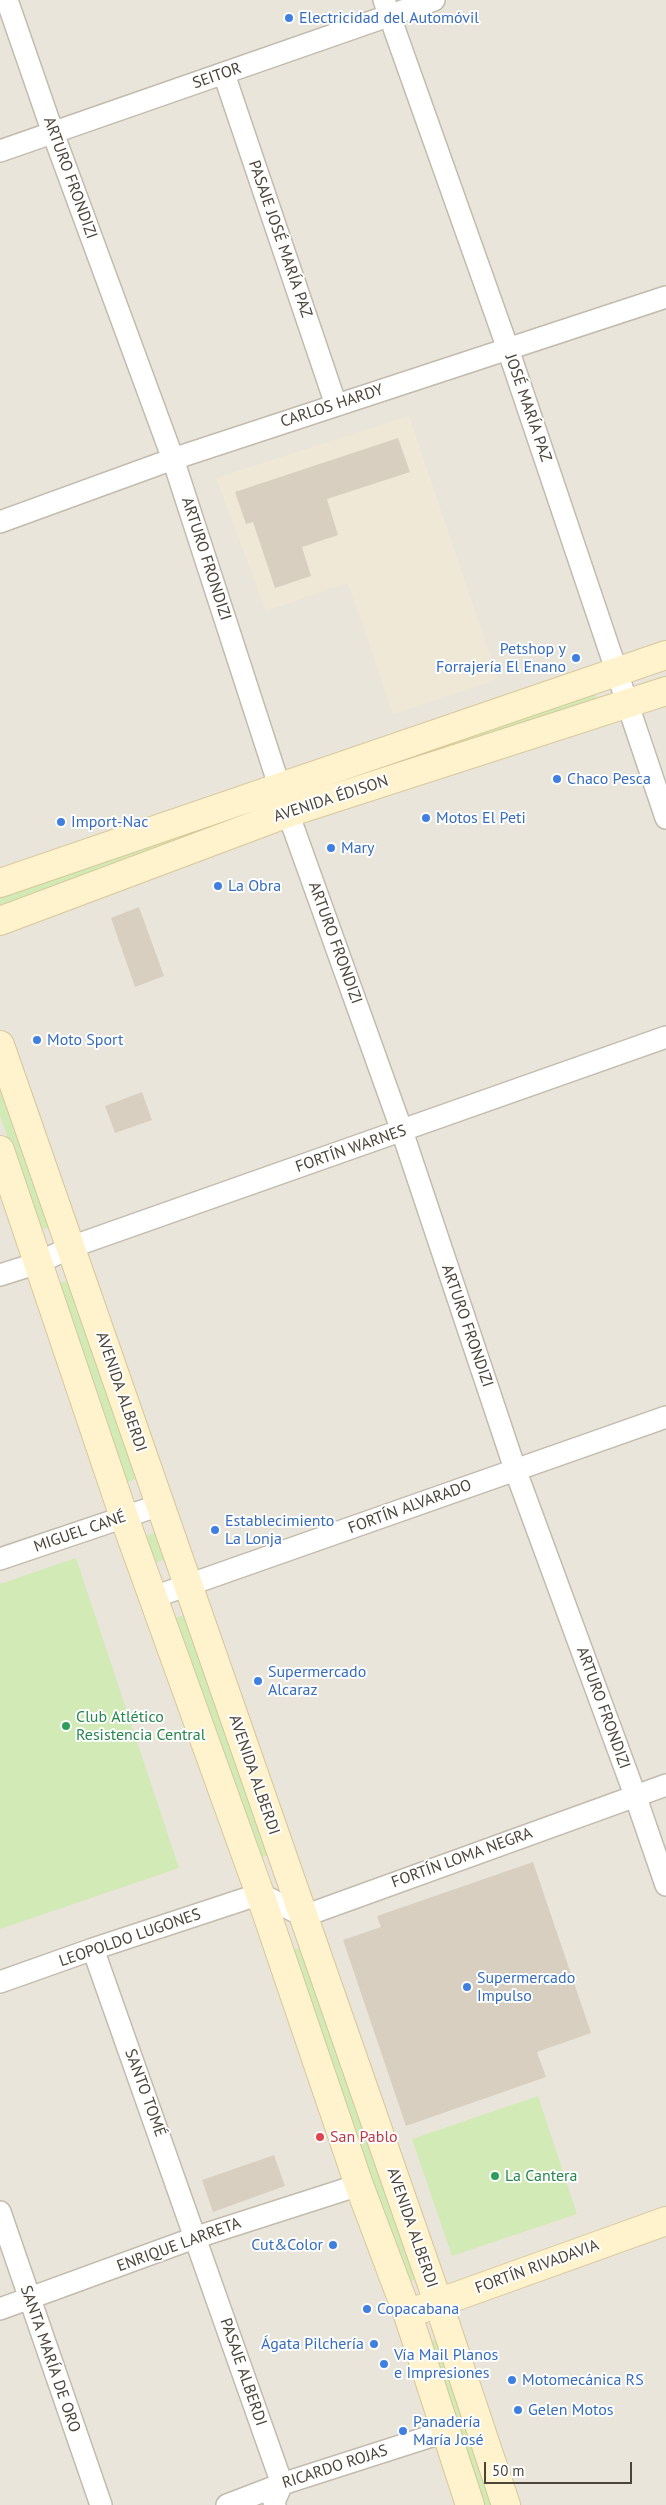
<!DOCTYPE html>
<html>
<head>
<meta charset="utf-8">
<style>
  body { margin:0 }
  #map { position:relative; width:666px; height:2505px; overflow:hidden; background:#f6f3ec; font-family:"PT Sans",sans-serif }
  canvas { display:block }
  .scale { position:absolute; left:484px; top:2462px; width:148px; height:22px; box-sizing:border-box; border:2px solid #4b4439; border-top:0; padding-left:6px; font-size:15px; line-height:18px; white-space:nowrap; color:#4b4439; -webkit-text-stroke:4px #fff; paint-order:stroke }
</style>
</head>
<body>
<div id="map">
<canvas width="666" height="2505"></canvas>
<div class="scale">50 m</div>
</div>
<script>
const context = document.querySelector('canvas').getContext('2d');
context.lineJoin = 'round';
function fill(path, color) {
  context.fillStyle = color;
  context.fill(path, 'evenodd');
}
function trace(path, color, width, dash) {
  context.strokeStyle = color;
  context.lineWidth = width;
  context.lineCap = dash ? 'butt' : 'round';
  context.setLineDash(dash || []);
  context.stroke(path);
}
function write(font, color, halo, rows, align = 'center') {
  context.font = font + ' "PT Sans",sans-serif';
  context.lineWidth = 4;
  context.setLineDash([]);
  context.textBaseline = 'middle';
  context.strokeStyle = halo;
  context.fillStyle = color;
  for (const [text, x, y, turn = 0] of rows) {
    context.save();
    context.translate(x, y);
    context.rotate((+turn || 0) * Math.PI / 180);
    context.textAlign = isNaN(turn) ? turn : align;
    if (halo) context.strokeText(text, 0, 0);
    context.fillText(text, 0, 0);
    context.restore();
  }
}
fill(new Path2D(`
  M0,0H666V2505H0Z`), '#eae5da');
fill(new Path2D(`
  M409,416L498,679L393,714L348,583L266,611L216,478Z`), '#efe8d6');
fill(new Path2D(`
  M594,691L598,703L312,796L308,783Z
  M251,805L254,812L0,907V898Z
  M0,1077L53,1226L40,1230L0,1116Z
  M70,1280L136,1479L123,1484L57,1284Z
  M156,1533L165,1560L154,1563L145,1536Z
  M76,1558L179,1868L0,1929V1584Z
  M187,1614L272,1854L258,1858L175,1618Z
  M303,1947L417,2279L405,2283L292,1951Z
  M538,2096L577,2214L452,2256L412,2139Z
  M438,2339L494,2505H482L426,2343Z`), '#d2eab5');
fill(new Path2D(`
  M398,438L410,472L327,499L338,535L302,547L311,576L275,588L253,522L246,524L235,492Z
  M139,907L164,976L135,987L111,918Z
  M142,1092L152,1120L115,1133L105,1106Z
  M533,1862L591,2033L537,2052L546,2077L406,2126L343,1940L381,1927L377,1916Z
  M274,2155L285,2186L213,2212L202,2180Z`), '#d8cfc1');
const street = new Path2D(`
  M7,0L53,133L173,459L288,813L402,1131L515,1469L635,1795L666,1885
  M384,0L508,349L666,818
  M224,74L336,405
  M0,151L434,0
  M0,522L173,459L666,297
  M0,1275L38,1263L71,1247L666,1037
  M0,1559L160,1505
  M154,1597L666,1417
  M93,1949L282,2484L274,2502L275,2505
  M0,1982L93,1949L260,1894L304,1916L666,1785
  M0,2212L101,2505
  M0,2309L197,2237L359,2185
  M227,2505L282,2484L444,2432`);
const secondary = new Path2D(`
  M0,883L666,655
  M0,921L288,813L666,691
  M0,1045L438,2302L506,2505
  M0,1150L124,1517L260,1894L359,2185L408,2315L470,2505
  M421,2309L666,2221`);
trace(street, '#c2bbae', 24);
trace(secondary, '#d6c79b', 30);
trace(street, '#fff', 21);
trace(secondary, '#fff3cd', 28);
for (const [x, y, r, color] of [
  [289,18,5,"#3f7fe0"],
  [576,658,5,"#3f7fe0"],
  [557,779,5,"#3f7fe0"],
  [426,818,5,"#3f7fe0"],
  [61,822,5,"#3f7fe0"],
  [331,848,5,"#3f7fe0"],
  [218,886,5,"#3f7fe0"],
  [37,1040,5,"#3f7fe0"],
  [215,1530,5,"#3f7fe0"],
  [258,1681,5,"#3f7fe0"],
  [66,1726,5,"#2e9e5b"],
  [467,1987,5,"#3f7fe0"],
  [320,2137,5,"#e0444e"],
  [495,2176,5,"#2e9e5b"],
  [333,2245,5,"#3f7fe0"],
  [367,2309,5,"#3f7fe0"],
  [374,2344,5,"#3f7fe0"],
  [384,2364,5,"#3f7fe0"],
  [512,2380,5,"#3f7fe0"],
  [518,2410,5,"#3f7fe0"],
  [403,2431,5,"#3f7fe0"]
]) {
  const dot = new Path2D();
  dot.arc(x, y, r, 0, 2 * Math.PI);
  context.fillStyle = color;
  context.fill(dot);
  trace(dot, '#fff', 2);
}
write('16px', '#366cbe', '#fff', [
  ["Electricidad del Automóvil",299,18],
  ["Petshop y",566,649,"right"],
  ["Forrajería El Enano",566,667,"right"],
  ["Chaco Pesca",567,779],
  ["Motos El Peti",436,818],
  ["Import-Nac",71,822],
  ["Mary",341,848],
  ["La Obra",228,886],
  ["Moto Sport",47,1040],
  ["Establecimiento",225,1521],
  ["La Lonja",225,1539],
  ["Supermercado",268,1672],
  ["Alcaraz",268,1690],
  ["Supermercado",477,1978],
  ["Impulso",477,1996],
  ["Cut&Color",323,2245,"right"],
  ["Copacabana",377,2309],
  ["Ágata Pilchería",364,2344,"right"],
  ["Vía Mail Planos",394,2355],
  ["e Impresiones",394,2373],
  ["Motomecánica RS",522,2380],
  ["Gelen Motos",528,2410],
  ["Panadería",413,2422],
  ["María José",413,2440]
], 'left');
write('16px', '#4b4439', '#fff', [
  ["SEITOR",217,76,-19],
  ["ARTURO FRONDIZI",70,178,70],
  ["PASAJE JOSÉ MARÍA PAZ",280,239,71],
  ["CARLOS HARDY",332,406,-18],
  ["JOSÉ MARÍA PAZ",528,408,71],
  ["ARTURO FRONDIZI",206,559,72],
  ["AVENIDA ÉDISON",331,799,-18],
  ["ARTURO FRONDIZI",335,943,70],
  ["FORTÍN WARNES",351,1149,-19],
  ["ARTURO FRONDIZI",467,1326,71],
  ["AVENIDA ALBERDI",121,1392,71],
  ["FORTÍN ALVARADO",410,1507,-20],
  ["MIGUEL CANÉ",80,1532,-19],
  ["ARTURO FRONDIZI",603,1708,70],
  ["AVENIDA ALBERDI",254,1775,71],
  ["FORTÍN LOMA NEGRA",462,1858,-20],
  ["LEOPOLDO LUGONES",130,1938,-19],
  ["SANTO TOMÉ",145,2093,70],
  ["AVENIDA ALBERDI",412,2228,71],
  ["ENRIQUE LARRETA",179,2245,-20],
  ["FORTÍN RIVADAVIA",537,2267,-20],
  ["SANTA MARÍA DE ORO",50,2359,71],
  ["PASAJE ALBERDI",243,2372,71],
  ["RICARDO ROJAS",335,2467,-18]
]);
write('16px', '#27864d', '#fff', [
  ["Club Atlético",76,1717],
  ["Resistencia Central",76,1735],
  ["La Cantera",505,2176]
], 'left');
write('16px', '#be3a42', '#fff', [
  ["San Pablo",330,2137]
], 'left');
</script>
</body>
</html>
